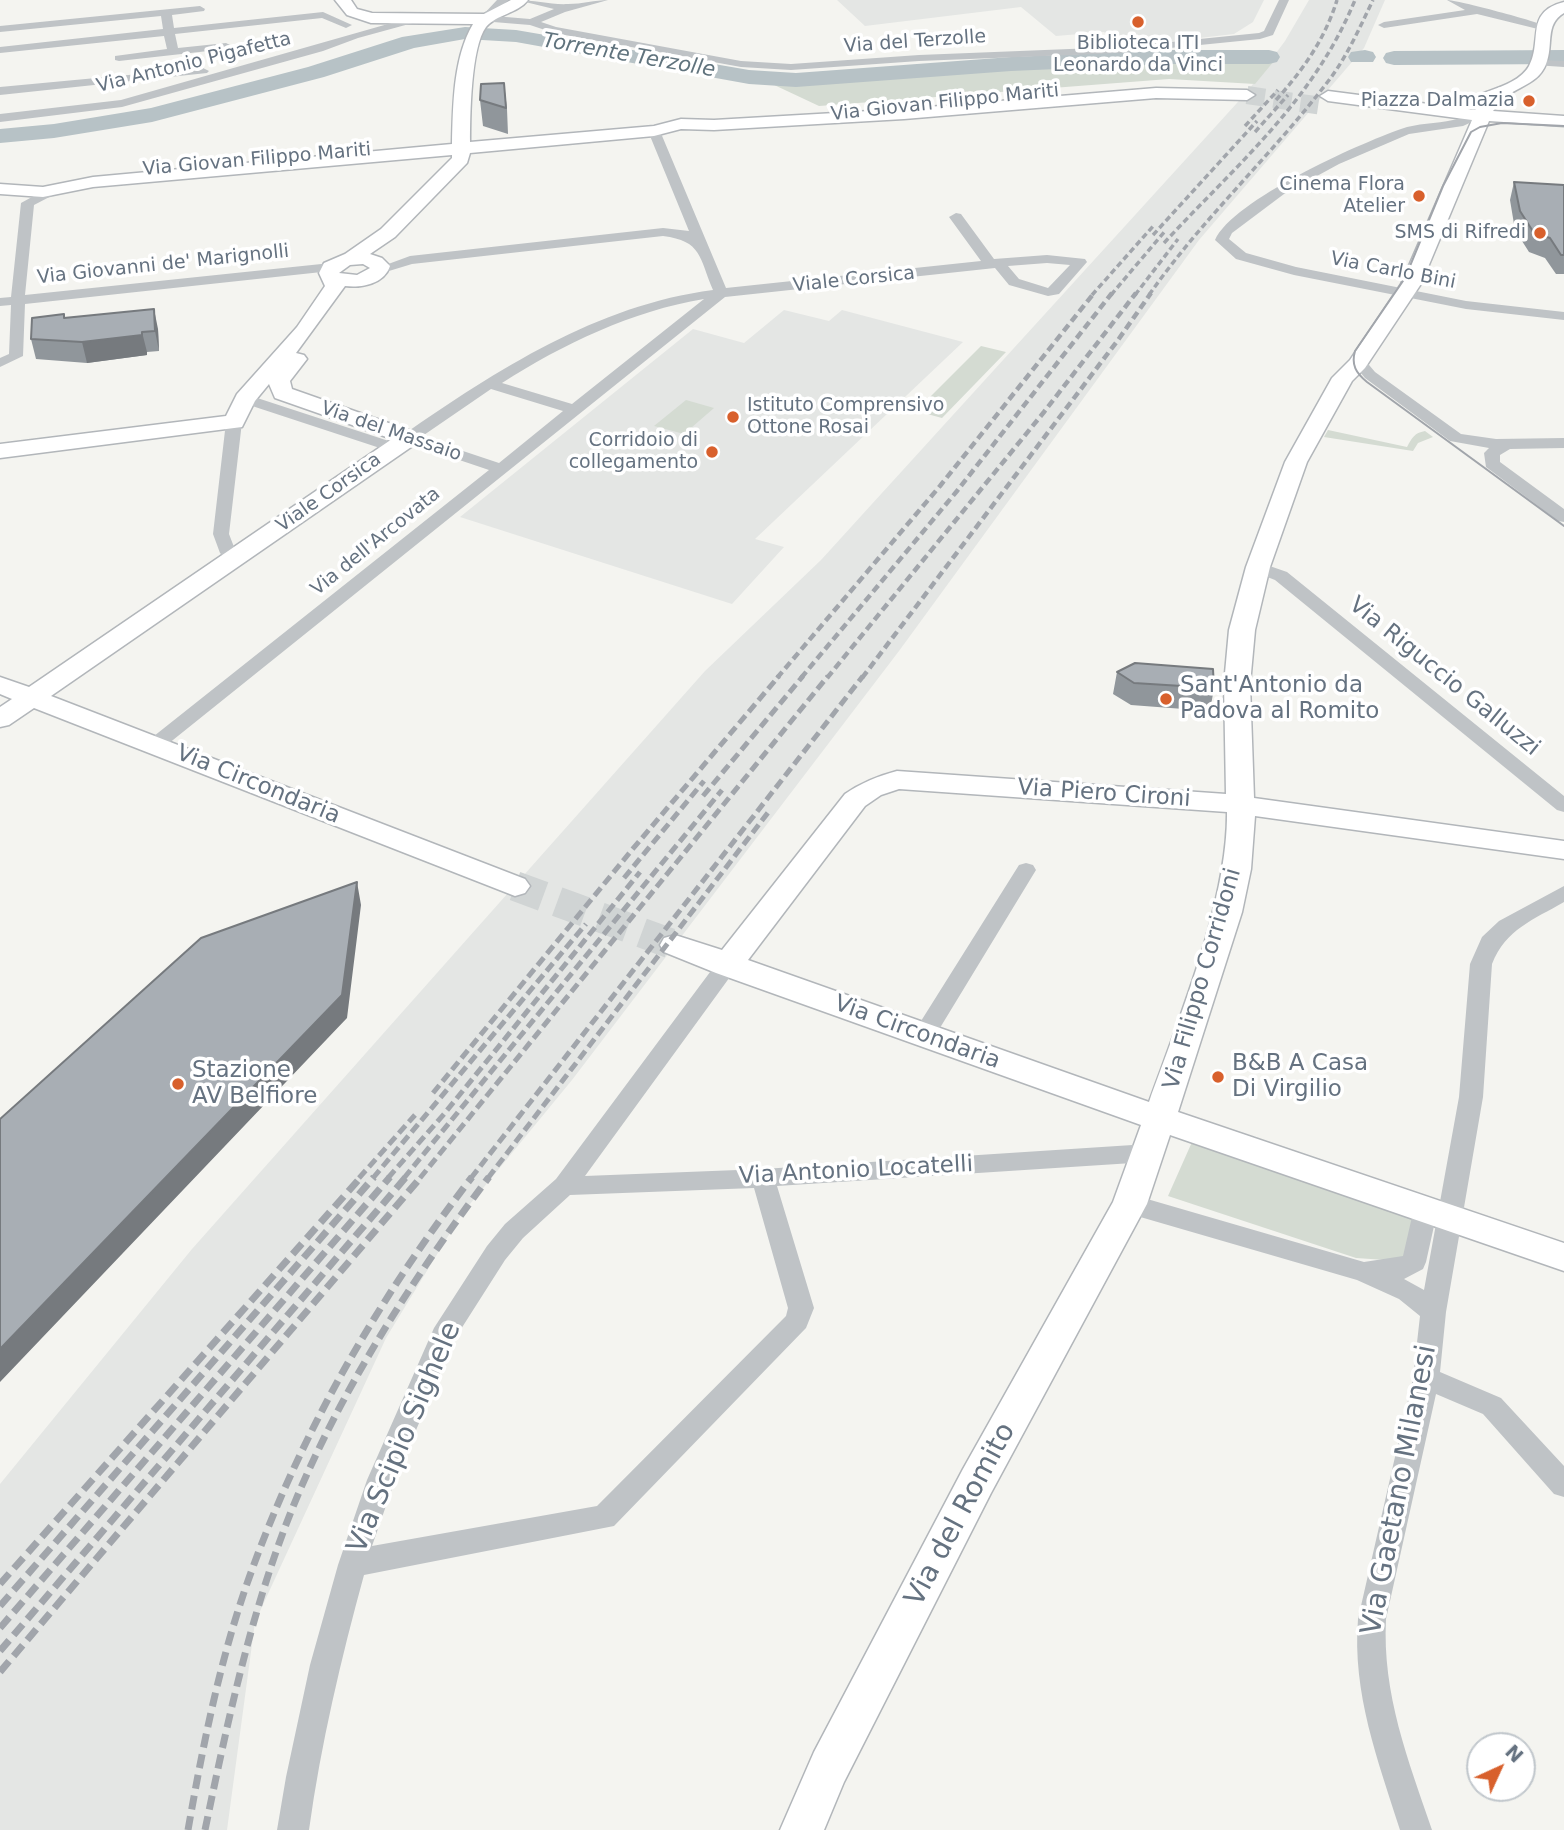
<!DOCTYPE html>
<html>
<head>
<meta charset="utf-8">
<style>
  body { margin:0 }
  #map { position:relative; width:1564px; height:1830px; overflow:hidden; background:#f4f4f0; font-family:"DejaVu Sans",sans-serif }
  canvas { display:block }
  .north { position:absolute; left:1466px; top:1732px; width:70px; height:70px; box-sizing:border-box; background:#fff; border:2px solid #c1c7cc; border-radius:50%; rotate:45deg; font-size:19px; font-weight:700; line-height:28px; text-align:center; color:#657280 }
  .north::after { content:''; display:block; margin:auto; width:24px; height:32px; background:#d8602c; clip-path:polygon(50% 0,100% 100%,50% 72%,0 100%) }
</style>
</head>
<body>
<div id="map">
<canvas width="1564" height="1830"></canvas>
<div class="north">N</div>
</div>
<script>
const context = document.querySelector('canvas').getContext('2d');
context.lineJoin = 'round';
function fill(path, color) {
  context.fillStyle = color;
  context.fill(path, 'evenodd');
}
function trace(path, color, width, dash) {
  context.strokeStyle = color;
  context.lineWidth = width;
  context.lineCap = dash ? 'butt' : 'round';
  context.setLineDash(dash || []);
  context.stroke(path);
}
function write(font, color, halo, rows, align = 'center') {
  context.font = font + ' "DejaVu Sans",sans-serif';
  context.lineWidth = 7;
  context.setLineDash([]);
  context.textBaseline = 'middle';
  context.strokeStyle = halo;
  context.fillStyle = color;
  for (const [text, x, y, turn = 0] of rows) {
    context.save();
    context.translate(x, y);
    context.rotate((+turn || 0) * Math.PI / 180);
    context.textAlign = isNaN(turn) ? turn : align;
    if (halo) context.strokeText(text, 0, 0);
    context.fillText(text, 0, 0);
    context.restore();
  }
}
fill(new Path2D(`
  M837,0H1264L1253,22L1234,34L1121,47L1104,32L1056,36L1021,7L865,26Z
  M1309,0H1385L1364,48L1199,240L899,651L572,1080L461,1215L386,1338L255,1622L227,1830H0V1484L192,1249L705,671L821,560L1247,92L1285,41Z
  M784,310L829,321L842,310L963,342L755,539L784,547L732,604L460,517L693,329L744,343Z`), '#e4e6e4');
fill(new Path2D(`
  M1185,61H1274L1255,84L1169,79L819,106L770,83L1024,67Z
  M981,346L1006,352L942,418L916,411Z
  M686,400L714,408L684,434L654,426Z
  M1328,430L1407,447C1412,438 1414,433 1425,431L1433,437L1418,443L1413,451L1324,437Z
  M1192,1142L1410,1215L1414,1219L1405,1257L1400,1261L1356,1258L1168,1196Z`), '#d4dbd2');
fill(new Path2D(`
  M465,27L516,30L749,70L796,73L1011,57L1173,50H1269L1277,52L1280,57L1277,62L1269,64H1173L1011,71L796,87L749,84L516,42L465,39L414,48L324,77L152,122L54,138L0,143V129L54,124L151,108L308,67L402,37Z
  M1365,50L1373,52L1376,57L1373,62H1351L1348,57L1351,52Z
  M1564,50V64L1394,65L1386,63L1383,58L1386,53L1394,51Z`), '#b7c2c6');
trace(new Path2D(`
  M1247,95L1322,106`), '#d0d4d4', 18, [18, 9]);
trace(new Path2D(`
  M515,886L675,945`), '#d0d4d4', 30, [30, 15]);
const secondary = new Path2D(`
  M335,0H351L357,9L372,13L484,14L511,0H528C517,14 497,14 486,27C471,47 470,116 470,142L654,126L681,119L714,120L904,109L1156,88L1247,90L1255,95L1247,100L1156,98L904,119L714,130L681,129L654,136L470,153L467,163L395,237L370,254L382,258L390,266C384,284 362,288 345,286L296,353L304,355L307,359L290,381L292,389L417,433L420,438L417,443L51,696L525,879L530,886L525,893L515,896L34,708L9,725L0,727V707L12,699L0,694V677L29,687L392,439L275,398L269,384L255,401L242,427L0,458V444L226,416L237,394L297,327L325,286L319,273L324,263L345,254L381,229L452,158V155L93,187L43,197L0,194V184L43,187L93,177L452,144C453,106 453,58 473,24L371,23L347,15ZM363,264L370,268L357,275L339,273L350,265Z
  M1564,2V13C1544,25 1554,45 1546,64C1539,82 1523,85 1508,95C1503,99 1498,106 1493,111L1564,116V126L1489,121L1421,284L1365,368L1352,381L1307,462L1270,567L1255,630L1250,684L1254,798L1564,841V859L1255,816L1251,869L1242,912L1178,1112L1564,1243V1271L1170,1135L1147,1204L991,1493L844,1782L824,1830H780L814,1752L963,1469L1113,1202L1141,1125L716,973L664,952L660,945L664,938L675,935L722,950L845,794C861,783 878,776 897,771L1226,794L1224,684L1229,630L1246,567L1285,462L1332,378L1350,360L1401,284L1472,120L1328,101L1320,96L1328,91L1475,110L1483,102L1479,98L1481,94C1497,88 1520,82 1529,66C1543,41 1524,12 1564,2ZM899,789L1227,812C1228,900 1179,1019 1149,1102L748,960L865,806L881,795Z`);
trace(secondary, '#b2b6ba', 3);
fill(new Path2D(`
  M497,0H508L494,16L530,19L554,9L517,0C534,0 552,5 568,4C582,4 595,0 608,0L565,12L541,22L556,27L741,61L791,64L919,55L1120,47L1259,33L1264,31L1279,0H1289L1273,35L1260,39L1120,53L919,61L791,70L741,67L554,33L530,25L481,21V17Z
  M1447,0C1457,0 1540,22 1548,27L1542,30L1477,14L1384,28L1378,25L1384,22L1465,10Z
  M200,6L205,9L204,11L172,15L174,28L323,12L352,25L346,28L322,18L175,34L178,48L226,43L232,46L226,49L119,61L115,60V56L167,49L164,36L0,53V47L163,29L161,16L0,32V26Z
  M416,16L420,17V21L358,38L323,51L122,107L0,122V114L121,100Z
  M1538,60L1564,61V67L1534,65V61Z
  M203,68L209,71L207,73L0,95V87Z
  M1483,108L1487,109V115L1463,126L1409,134L1339,164L1284,194L1232,233L1229,239L1246,253L1296,267L1466,301L1564,312V320L1466,309L1294,275L1236,259L1215,240C1233,200 1358,144 1401,129C1417,123 1436,124 1453,120C1464,118 1473,111 1483,108Z
  M654,127L660,131L726,288L981,261L949,217L956,213L961,214L994,259L1047,255L1085,259L1087,262L1059,294L1048,296L1009,285L995,268L725,297L163,748H149L146,744L149,740L489,470L403,441L401,438L403,435C497,370 597,305 713,290C699,257 702,241 663,236L412,264L379,274L372,270L410,256L663,228L689,231L648,131ZM1047,263L1070,265L1048,288L1019,279L1008,266ZM704,299L572,404L502,383C563,344 632,311 704,299ZM491,389L563,411L499,463L421,437Z
  M52,186L57,187V193L34,205L25,295L331,263L338,267L331,271L25,304L23,356L0,367V358L9,354L11,305L0,306V298L11,297L21,203Z
  M1359,358L1364,359L1375,372L1461,434L1496,439L1564,438V448L1510,449L1500,455V462L1564,509V522L1558,521L1486,467L1484,453L1489,448L1450,441L1365,378L1352,362Z
  M245,394L401,445L403,448L401,451H389L240,402L237,399Z
  M234,417L242,422L229,534L234,547L244,558L235,563L229,562L220,553L213,534L226,422Z
  M1258,562L1287,572L1564,796V812L1557,810L1275,580L1252,571L1249,567Z
  M1026,863L1033,865L1036,870L932,1041L924,1043L916,1041L913,1035L916,1029L1019,865Z
  M1564,886V902C1533,920 1506,929 1492,964L1483,1097L1446,1312L1440,1372L1501,1398L1564,1466V1497L1554,1494L1483,1414L1436,1394L1386,1619C1382,1694 1408,1760 1432,1830H1400C1378,1760 1352,1694 1358,1619L1413,1378L1420,1316L1399,1299L1357,1280L1130,1214L1121,1211L1118,1204L1121,1197L1130,1194L1364,1262L1403,1256L1414,1208L1417,1201L1426,1198L1435,1201L1438,1208L1426,1262L1423,1269L1404,1279L1424,1290L1459,1097L1470,964L1482,937L1499,921Z
  M727,957L735,960L738,965L735,970L585,1176L763,1169L1148,1144L1156,1147L1160,1153L1156,1159L1148,1162L777,1186L814,1308L806,1328L614,1526L364,1575C341,1659 321,1743 309,1830H277L286,1777L310,1665L338,1565L367,1480L434,1328L487,1246L505,1224L556,1179L719,960ZM754,1188L788,1308L786,1316L597,1506L372,1546L395,1480L454,1340L505,1260L523,1238L570,1195Z`), '#bfc3c6');
fill(secondary, '#fff');
trace(new Path2D(`
  M1564,126L1502,123L1480,127L1471,132L1443,186L1405,278L1355,351C1351,365 1356,373 1367,382L1564,526`), '#a1a5ab', 2);
trace(new Path2D(`
  M1276,100C1303,70 1325,39 1337,0
  M1245,126L1278,90
  M1255,132L1288,95
  M1153,235L1257,121
  M1164,243C1237,164 1313,102 1355,0
  M1092,295L1155,224
  M1111,295L1166,230
  M1135,295L1178,239
  M1149,295C1202,219 1270,157 1326,84C1346,59 1359,29 1373,0`), '#a1a5ab', 3.5, [6, 3.5]);
trace(new Path2D(`
  M777,678L940,486L1094,293
  M801,678L957,491L1112,293
  M827,678L1044,412L1136,293
  M862,678L1118,340L1151,293`), '#a1a5ab', 4.5, [8, 4.5]);
trace(new Path2D(`
  M703,796L803,676
  M624,878L704,781
  M433,1093L631,851L779,676
  M359,1178L415,1115
  M373,1178L586,924
  M388,1178L444,1114L640,872
  M404,1178L722,790
  M420,1178L828,676
  M471,1178L863,676
  M488,1178L770,810`), '#a1a5ab', 5, [10, 5]);
trace(new Path2D(`
  M0,1584L361,1177
  M0,1606L374,1177
  M0,1628L390,1177
  M0,1651L406,1177
  M0,1672L421,1177
  M188,1830C203,1745 220,1659 249,1578C301,1432 378,1299 472,1177
  M205,1830C230,1710 256,1587 307,1474C355,1368 419,1270 489,1177`), '#a1a5ab', 7, [14, 7]);
fill(new Path2D(`
  M504,83L507,109L508,134L483,126L480,100Z
  M1514,182L1564,185V274H1556L1545,258L1529,252L1515,230L1510,200Z
  M64,314L65,318L158,329L159,351L147,352V355L87,363L36,359L31,339Z
  M1117,672L1214,688L1210,711L1131,705L1113,694Z`), '#90969b');
fill(new Path2D(`
  M154,309L158,329L159,351L155,331Z
  M142,332L147,352V355L87,363L82,342Z
  M357,882L361,905L347,1018L0,1382V1349Z`), '#767a7e');
const building = new Path2D(`
  M504,83L506,108L480,100L481,84Z
  M1514,182L1564,185V255H1561L1550,238L1534,233L1520,211Z
  M154,309L155,331L142,332V335L82,342L31,339L32,318L64,314V318Z
  M1135,663L1213,669L1214,688L1134,683L1117,672Z
  M357,882L342,995L0,1349V1119L201,938Z`);
fill(building, '#a8aeb4');
trace(building, '#767a7e', 2);
for (const [x, y, r, color] of [
  [1138,22,7,"#d8602c"],
  [1529,101,7,"#d8602c"],
  [1419,196,7,"#d8602c"],
  [1540,233,7,"#d8602c"],
  [733,417,7,"#d8602c"],
  [712,452,7,"#d8602c"],
  [1166,699,7,"#d8602c"],
  [1218,1077,7,"#d8602c"],
  [178,1084,7,"#d8602c"]
]) {
  const dot = new Path2D();
  dot.arc(x, y, r, 0, 2 * Math.PI);
  context.fillStyle = color;
  context.fill(dot);
  trace(dot, '#fff', 2.5);
}
write('19px', '#657280', '#fff', [
  ["Via del Terzolle",915,42,-4],
  ["Via Antonio Pigafetta",194,63,-14],
  ["Via Giovan Filippo Mariti",945,103,-6],
  ["Via Giovan Filippo Mariti",257,160,-5],
  ["Via Giovanni de' Marignolli",163,265,-6],
  ["Via Carlo Bini",1393,271,11],
  ["Viale Corsica",854,280,-6],
  ["Via del Massaio",391,432,19],
  ["Viale Corsica",329,493,-35],
  ["Via dell'Arcovata",376,542,-39]
]);
write('19px', '#657280', '#fff', [
  ["Biblioteca ITI",1138,44,"center"],
  ["Leonardo da Vinci",1138,66,"center"],
  ["Piazza Dalmazia",1515,101],
  ["Cinema Flora",1405,185],
  ["Atelier",1405,207],
  ["SMS di Rifredi",1526,233],
  ["Istituto Comprensivo",747,406,"left"],
  ["Ottone Rosai",747,428,"left"],
  ["Corridoio di",698,441],
  ["collegamento",698,463]
], 'right');
write('italic 21px', '#60737d', '#fff', [
  ["Torrente Terzolle",629,56,10]
]);
write('23px', '#657280', '#fff', [
  ["Via Riguccio Galluzzi",1444,677,39],
  ["Via Circondaria",258,785,22],
  ["Via Piero Cironi",1104,794,4],
  ["Via Filippo Corridoni",1203,979,-74],
  ["Via Circondaria",917,1033,20],
  ["Via Antonio Locatelli",856,1171,-3]
]);
write('23px', '#657280', '#fff', [
  ["Sant'Antonio da",1180,686],
  ["Padova al Romito",1180,712],
  ["B&B A Casa",1232,1064],
  ["Di Virgilio",1232,1090],
  ["Stazione",192,1071],
  ["AV Belfiore",192,1097]
], 'left');
write('28px', '#657280', '#fff', [
  ["Via Scipio Sighele",405,1438,-67],
  ["Via Gaetano Milanesi",1400,1490,-79],
  ["Via del Romito",961,1515,-62]
]);
</script>
</body>
</html>
